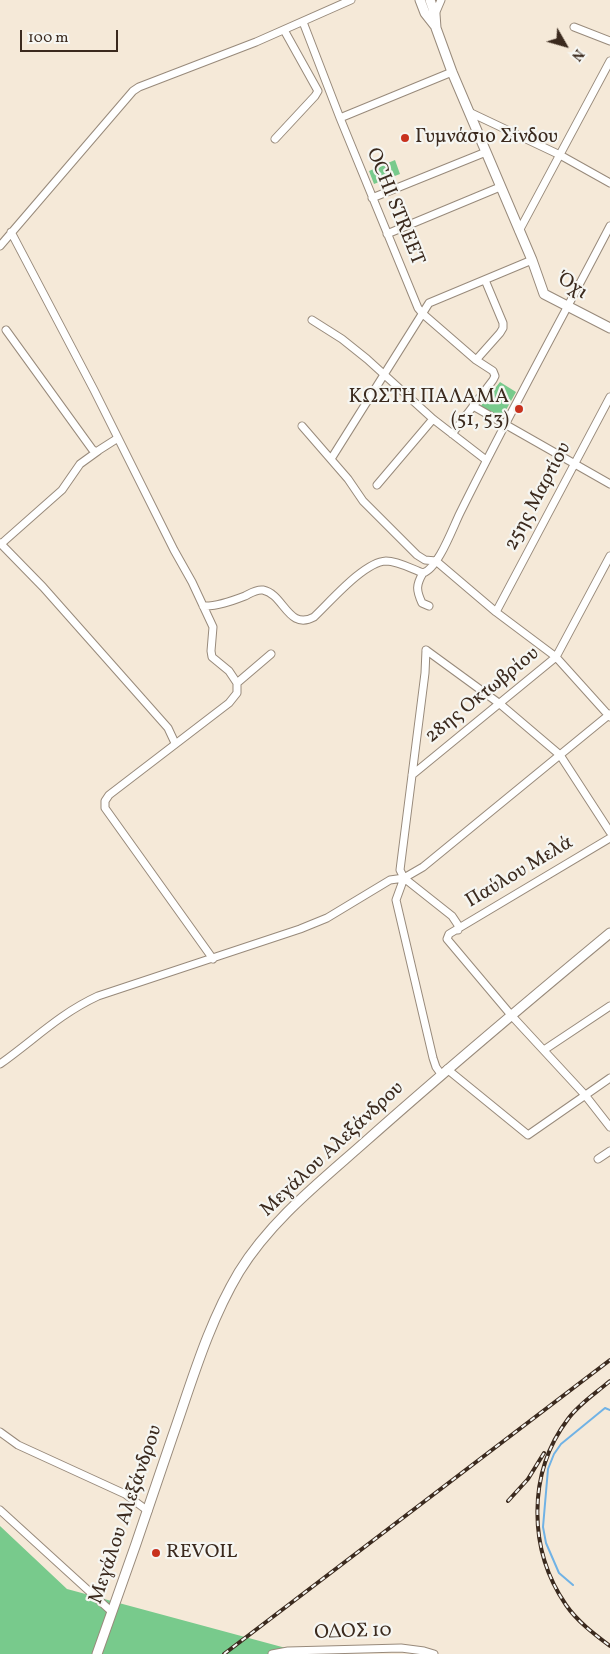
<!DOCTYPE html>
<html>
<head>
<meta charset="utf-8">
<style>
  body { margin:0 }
  #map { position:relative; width:610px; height:1654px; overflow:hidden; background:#f5e9d8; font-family:Vollkorn,serif }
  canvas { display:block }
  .north { position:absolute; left:540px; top:20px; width:50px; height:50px; -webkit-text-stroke:4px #f6f6f2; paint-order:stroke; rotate:128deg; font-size:14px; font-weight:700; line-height:20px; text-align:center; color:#3b2a1e }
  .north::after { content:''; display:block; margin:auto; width:18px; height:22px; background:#3b2a1e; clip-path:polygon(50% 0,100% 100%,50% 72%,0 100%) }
  .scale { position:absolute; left:20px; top:30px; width:98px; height:22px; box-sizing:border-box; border:2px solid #3b2a1e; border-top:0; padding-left:6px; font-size:15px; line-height:18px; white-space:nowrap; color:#3b2a1e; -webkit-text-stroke:4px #f6f6f2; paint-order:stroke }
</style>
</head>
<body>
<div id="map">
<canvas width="610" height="1654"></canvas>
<div class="north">N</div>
<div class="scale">100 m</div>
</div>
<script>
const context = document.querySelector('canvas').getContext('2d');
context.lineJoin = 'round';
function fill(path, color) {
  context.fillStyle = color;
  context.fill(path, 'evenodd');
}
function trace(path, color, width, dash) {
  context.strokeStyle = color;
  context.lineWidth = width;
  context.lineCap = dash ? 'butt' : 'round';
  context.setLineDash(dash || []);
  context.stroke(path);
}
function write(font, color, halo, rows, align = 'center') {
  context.font = font + ' Vollkorn,serif';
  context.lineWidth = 4.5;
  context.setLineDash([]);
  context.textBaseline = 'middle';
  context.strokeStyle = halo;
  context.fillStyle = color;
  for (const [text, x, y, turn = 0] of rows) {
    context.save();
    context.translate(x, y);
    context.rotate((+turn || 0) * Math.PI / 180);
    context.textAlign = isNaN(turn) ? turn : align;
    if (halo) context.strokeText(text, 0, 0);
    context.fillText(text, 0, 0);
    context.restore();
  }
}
fill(new Path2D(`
  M395,160L400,174L374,184L369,171Z
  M500,382L516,392L501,419L480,407Z
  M0,1526L67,1589L308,1654H0Z`), '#78ca8c');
trace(new Path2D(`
  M573,1585L559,1573L546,1543L543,1527L548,1469L554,1454L561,1444L605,1408L610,1410`), '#70b2e5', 2);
const minor = new Path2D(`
  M435,14L441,0
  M303,22L340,118L418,308L423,314L476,360L493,371L495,376L493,380L452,434
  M574,27L610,41
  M469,112L560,155L610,183
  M340,118L452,72
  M275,139L315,96L318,91L284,30
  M372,198L486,152
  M519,231L610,61
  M11,232L94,390L174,550L192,582L213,627L211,651L212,657L229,671L237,683V693L229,703L109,795L105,801V808L213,959
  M387,234L500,187
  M0,246L133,91L139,87L256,42L351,0
  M312,320L342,339L367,359L433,419L486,460
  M6,330L92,449L96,452L118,438
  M476,360L500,333L503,328V323L485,280
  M473,406L610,484
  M302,426L348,479L363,501L417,555L425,560L436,561
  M331,459L429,303L532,260
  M377,485L433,419
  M0,543L43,587L168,728L175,743
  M1,544L62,490L80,464L98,451
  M436,561L496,612L556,657L610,717
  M423,573C416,585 416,590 422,603L429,606
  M203,606C216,607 232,601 245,596C251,593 256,589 263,590C284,594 288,631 314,617C331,601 364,562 386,561C398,561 412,569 423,573C438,569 453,527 460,513C508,416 560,322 610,226
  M496,612L610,397
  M426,650L425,673L401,862L400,870L404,878L396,900L433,1058L436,1067L441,1074
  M426,650L500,704L560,755L610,832
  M237,683L271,654
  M412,775L556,657L610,556
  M610,838L449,934L447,939L511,1015L585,1095L610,1127
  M404,878L452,916L458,925V930
  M544,1050L610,1006
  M0,1064C34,1040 59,1014 98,996L300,929L327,918L390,880L404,878L423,867L610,714
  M447,1069L528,1135L610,1078
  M598,1159L610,1151
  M0,1432L18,1445L125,1494L148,1511
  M0,1510L112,1612
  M272,1654L288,1651L401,1648L424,1651L434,1654`);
const tertiary = new Path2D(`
  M420,0L425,13L436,27
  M430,0L435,14L436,28L452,72L532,260L544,294L610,328
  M97,1654C123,1582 148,1510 172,1438C192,1381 208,1324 239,1272C271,1220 321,1181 366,1141C446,1070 528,1001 610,933`);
trace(minor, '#988a7b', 9);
trace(tertiary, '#988a7b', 11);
trace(minor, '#fff', 7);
trace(tertiary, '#fff', 9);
const rail = new Path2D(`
  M610,1381C596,1393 579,1404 568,1419C527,1473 528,1550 566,1605C577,1621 594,1634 610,1646
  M508,1501L528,1479L544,1453
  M224,1654L610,1360`);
trace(rail, '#3b2a1e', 4);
trace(rail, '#f6f6f2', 2, [5.5]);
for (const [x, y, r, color] of [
  [405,138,5,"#c8321e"],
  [519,409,5,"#c8321e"],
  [156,1553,5,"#c8321e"]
]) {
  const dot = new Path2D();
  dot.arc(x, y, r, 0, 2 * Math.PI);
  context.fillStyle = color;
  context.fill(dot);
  trace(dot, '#f6f6f2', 2);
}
write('20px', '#3b2a1e', '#f6f6f2', [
  ["Γυμνάσιο Σίνδου",415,138],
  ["ΚΩΣΤΗ ΠΑΛΑΜΑ",509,398,"right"],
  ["(51, 53)",509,421,"right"],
  ["REVOIL",166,1553]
], 'left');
write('20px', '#3b2a1e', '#f6f6f2', [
  ["OCHI STREET",394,207,68],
  ["Όχι",572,287,34],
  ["25ης Μαρτίου",539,497,-62],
  ["28ης Οκτωβρίου",483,696,-39],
  ["Παύλου Μελά",520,873,-31],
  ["Μεγάλου Αλεξάνδρου",333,1150,-43],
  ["Μεγάλου Αλεξάνδρου",127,1515,-71],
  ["ΟΔΟΣ 10",353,1633,-2]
]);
</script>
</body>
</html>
